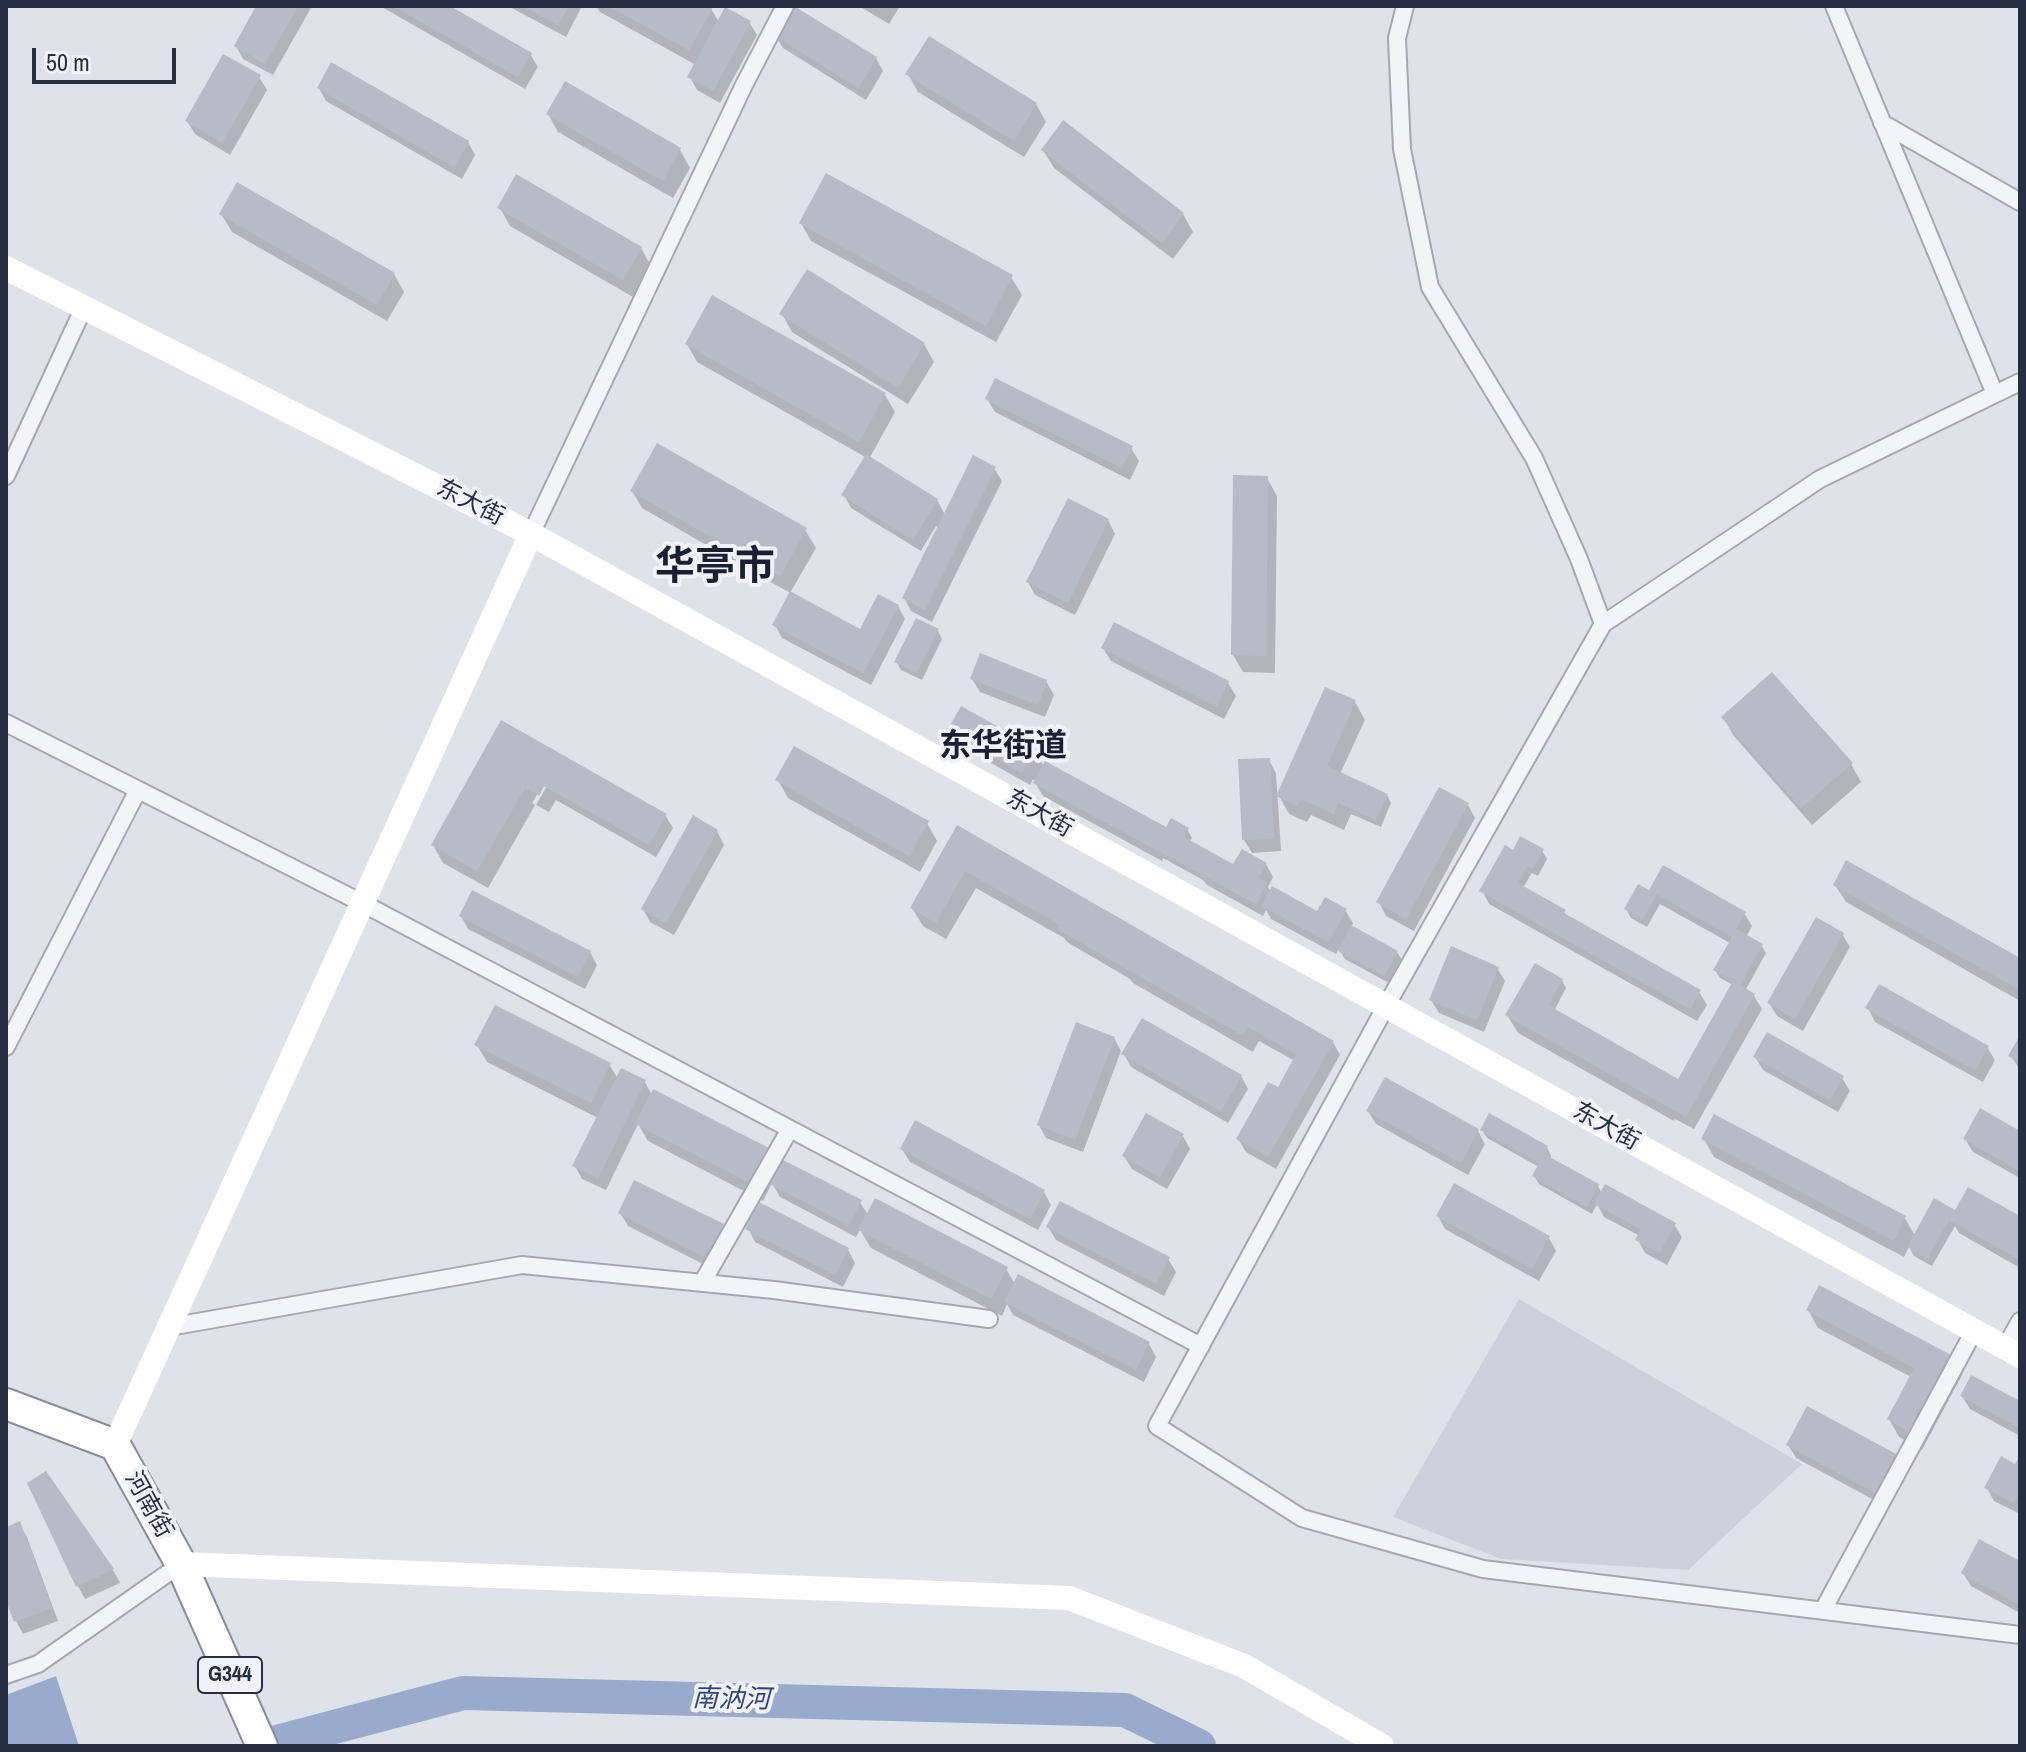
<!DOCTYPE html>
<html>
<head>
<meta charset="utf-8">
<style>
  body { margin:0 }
  #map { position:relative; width:2026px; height:1752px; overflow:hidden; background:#e0e2ea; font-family:"Archivo Narrow",sans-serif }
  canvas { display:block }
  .frame { position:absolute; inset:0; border:8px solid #272e42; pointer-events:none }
  .scale { position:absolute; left:32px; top:48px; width:144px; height:36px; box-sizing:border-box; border:4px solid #272e42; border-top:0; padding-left:10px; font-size:24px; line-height:28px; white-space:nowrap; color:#272e42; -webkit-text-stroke:6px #f0f2f7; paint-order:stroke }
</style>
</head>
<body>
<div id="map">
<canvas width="2026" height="1752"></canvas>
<div class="frame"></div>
<div class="scale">50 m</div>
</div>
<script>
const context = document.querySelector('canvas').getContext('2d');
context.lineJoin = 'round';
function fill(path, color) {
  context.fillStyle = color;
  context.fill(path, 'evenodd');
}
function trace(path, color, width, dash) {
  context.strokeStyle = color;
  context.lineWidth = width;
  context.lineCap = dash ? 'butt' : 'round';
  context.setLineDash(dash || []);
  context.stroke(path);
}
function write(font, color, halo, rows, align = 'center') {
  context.font = font + ' "Archivo Narrow","Noto Sans SC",sans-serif';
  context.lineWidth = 8;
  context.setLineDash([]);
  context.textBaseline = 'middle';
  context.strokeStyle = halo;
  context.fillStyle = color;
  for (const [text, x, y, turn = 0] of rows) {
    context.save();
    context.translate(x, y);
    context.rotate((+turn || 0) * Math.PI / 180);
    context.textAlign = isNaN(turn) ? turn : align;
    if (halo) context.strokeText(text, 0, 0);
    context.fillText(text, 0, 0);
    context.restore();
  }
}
fill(new Path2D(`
  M1519,1299L1802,1464L1688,1570L1501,1559L1393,1517Z`), '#ced1dc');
fill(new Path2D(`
  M56,1676L79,1746H6V1695Z`), '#99abcc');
fill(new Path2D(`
  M259,6H312L273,75L243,59L236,46Z
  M380,6H446L530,54L538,67L525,89Z
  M508,6H582L566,37Z
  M596,6H706L711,9L719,22H749L757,35L720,103L697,90L690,77L696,65L600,12Z
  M859,6H900L889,24Z
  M775,35L876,58L883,71L866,100L783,48Z
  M908,74L1036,104L1046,122L1024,157L918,92Z
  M259,77L267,90L230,155L195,134L187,121Z
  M319,88L468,142L475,155L462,179L326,101Z
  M548,114L680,150L690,168L673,198L558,132Z
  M1043,150L1183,214L1193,232L1173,259L1054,168Z
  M500,208L641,248L651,266L633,297L510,226Z
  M221,214L394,274L404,292L387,321L232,232Z
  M801,223L1011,277L1022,295L996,342L811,241Z
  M782,314L924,344L934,362L908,404L792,332Z
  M687,344L885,395L895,412L869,459L937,500L945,515L994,468L1002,481L932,622L911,611L904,598L939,528L936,526L921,551L851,508L844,495L867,458L697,362Z
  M987,399L1131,448L1139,461L1130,480L995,412Z
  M1267,478L1277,496L1275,673L1243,672L1233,655Z
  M632,491L805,530L816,548L790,593L642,508Z
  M1108,520L1115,534L1075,615L1035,595L1028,582Z
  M898,606L905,619L871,685L782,638L775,625L861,631Z
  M938,631L942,639L922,680L901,670L896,661Z
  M1103,648L1228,683L1236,696L1224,719L1111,661Z
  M972,679L1046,681L1054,695L1045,717L980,692Z
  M1355,702L1365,720L1340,774L1387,795L1391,803L1381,827L1351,814L1344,830L1311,815L1307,822L1289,814L1279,796Z
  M1723,717L1851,764L1861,782L1812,825L1733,735Z
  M502,723L665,815L673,828L656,857L556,800L549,812L536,805L547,786L544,783L532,803L535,805L488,888L443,863L433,845Z
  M950,731L1035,750L1044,767L1165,829H1187L1192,838L1190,842L1234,867L1266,864L1273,877L1268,887L1271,892L1318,914L1345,910L1353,923L1351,927L1397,952L1402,960L1389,983L1345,959L1339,949L1336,954L1271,919L1266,910L1263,916L1207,885L1203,880L1163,858L1162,861L1043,796L1033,779L1030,785L957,744Z
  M1269,760L1276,773L1281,851L1252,853L1244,840Z
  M778,780L927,823L937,841L920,872L788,798Z
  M1468,805L1475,818L1414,931L1386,916L1379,902Z
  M958,828L1333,1042L1340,1055L1276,1169L1246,1152L1238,1139L1278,1090L1295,1061L1259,1041L1253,1052L1133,983L1130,979L1067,942L1064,938L976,888L946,939L923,926L912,908Z
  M717,831L724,845L674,935L650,922L643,909Z
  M1542,851L1547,859L1538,876L1532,873L1523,888L1564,912L1567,917L1699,992L1707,1005L1697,1021L1489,904L1482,890L1514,853Z
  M1663,867L1744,913L1752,926L1746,937L1761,945L1766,953L1745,991L1754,996L1762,1009L1694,1129L1675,1119L1674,1121L1518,1033L1507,1015L1562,980L1566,988L1554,1011L1678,1083L1733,985L1720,978L1715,970L1730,943L1660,904L1647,927L1631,918L1626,909L1649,892Z
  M1835,885L2020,961V1001L1846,902Z
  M461,916L590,952L597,965L585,989L468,929Z
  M1842,934L1850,947L1803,1031L1777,1016L1769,1003Z
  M1497,968L1505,981L1484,1032L1439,1013L1431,1000Z
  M1868,1008L1987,1047L1995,1060L1983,1082L1875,1022Z
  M1114,1038L1121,1051L1083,1152L1046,1138L1039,1125Z
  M2020,1039V1070L2011,1056Z
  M477,1045L609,1064L618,1079L622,1071L645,1082L652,1095L769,1151L780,1170L860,1202L868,1215L1006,1269L1015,1284L1149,1344L1156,1357L1144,1382L1013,1315L1007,1304L1002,1316L871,1248L860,1230L856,1237L780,1197L772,1183L763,1201L648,1141L638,1124L606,1190L582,1179L575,1166L598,1118L487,1062Z
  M1124,1054L1241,1076L1248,1089L1228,1123L1131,1067Z
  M1755,1057L1842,1078L1850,1091L1838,1112L1763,1070Z
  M1368,1111L1478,1131L1485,1144L1468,1175L1376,1124Z
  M1482,1130L1547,1147L1551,1156L1550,1159L1598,1186L1602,1194L1674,1224L1682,1237L1667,1265L1645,1253L1638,1240L1640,1236L1604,1217L1597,1204L1592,1214L1539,1184L1534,1176L1539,1167L1487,1138Z
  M2020,1133V1178L1973,1152L1965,1139Z
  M1183,1136L1190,1149L1167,1189L1132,1169L1124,1156Z
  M1704,1139L1905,1218L1915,1236L1956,1212L2020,1219V1268L1959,1233L1955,1226L1932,1266L1914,1256L1909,1247L1904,1257L1714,1157Z
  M902,1149L1044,1192L1051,1205L1038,1230L910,1162Z
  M620,1213L722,1226L730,1239L715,1270L628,1226Z
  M1438,1216L1549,1238L1556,1251L1539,1281L1445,1229Z
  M1048,1227L1168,1259L1176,1272L1164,1296L1056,1240Z
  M748,1228L848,1250L855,1263L843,1287L755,1242Z
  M1808,1310L1952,1357L1962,1375L1922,1450L1899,1437L1889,1419L1911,1377L1818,1328Z
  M1962,1396L2020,1403V1436L1970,1409Z
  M1788,1445L1906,1470L1887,1507L1796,1458Z
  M2020,1459V1514L1994,1501L1987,1488L2016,1467Z
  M46,1474L113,1570L120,1583L85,1599L78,1586Z
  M19,1524L27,1537L58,1621L23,1634L16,1621L6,1596V1529Z
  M2020,1563V1613L1971,1586L1963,1573Z`), '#0003');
trace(new Path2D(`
  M262,1746L463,1693L1125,1710L1199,1746`), '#99abcc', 34);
fill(new Path2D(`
  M256,6H298L265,64L234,46Z
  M393,6H450L532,53L518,77Z
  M523,6H569L558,25Z
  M608,6H710L713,7L689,50Z
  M791,6H794L877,57L858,88L773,35Z
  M725,7L751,21L713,91L687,77Z
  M929,36L1037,103L1014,141L905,74Z
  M223,54L261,75L222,143L185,121Z
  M331,62L469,141L454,167L317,88Z
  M565,81L681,148L663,181L546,114Z
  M1063,120L1184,213L1162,243L1041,150Z
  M826,173L1013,275L986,326L799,223Z
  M516,174L642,247L623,280L497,208Z
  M237,182L395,273L377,305L219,214Z
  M807,269L925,343L898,388L779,314Z
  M712,295L886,393L859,442L685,344Z
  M995,378L1133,446L1122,468L985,399Z
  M657,443L807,528L780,576L630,491Z
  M866,454L938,499L913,540L841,495Z
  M973,455L996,467L925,610L902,598Z
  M1233,475L1268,476L1266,656L1231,655Z
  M1068,498L1109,519L1068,603L1026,582Z
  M790,591L860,629L878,594L899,605L863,673L772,625Z
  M916,618L939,629L917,673L894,662Z
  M1114,622L1229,681L1217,707L1101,648Z
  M980,653L1047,680L1038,705L970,679Z
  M1772,672L1853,763L1801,808L1721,717Z
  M1325,687L1356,700L1327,766L1388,794L1376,820L1338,803L1334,814L1301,799L1297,806L1276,796Z
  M961,706L1036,748L1022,773L947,731Z
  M501,720L667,814L649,845L544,786L539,796L525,788L477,871L431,845Z
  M794,746L929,821L909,856L775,780Z
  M1270,758L1274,839L1242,840L1238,759Z
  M1045,761L1166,827L1171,818L1189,828L1184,837L1233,864L1242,849L1267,863L1259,878L1267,883L1256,904L1033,783Z
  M1439,787L1469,803L1406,919L1376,902Z
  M693,815L718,830L666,923L641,909Z
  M957,825L1334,1041L1268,1157L1236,1139L1268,1082L1278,1087L1296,1054L1248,1027L1242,1035L1057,929L1060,925L965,871L936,923L910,908Z
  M1520,836L1544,849L1533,869L1527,866L1518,883L1566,910L1564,913L1701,990L1690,1009L1479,891L1505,845L1513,850Z
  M1846,860L2020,958V990L1833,885Z
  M1663,865L1746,912L1736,929L1763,944L1740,985L1755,994L1686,1117L1505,1015L1535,963L1563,979L1548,1005L1678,1079L1733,981L1713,970L1732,937L1657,894L1642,920L1624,909L1638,884L1649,890Z
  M1272,886L1317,911L1325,897L1347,909L1329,942L1261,906Z
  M472,890L591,951L578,977L459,916Z
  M1816,917L1844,933L1795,1019L1767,1003Z
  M1351,925L1398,951L1384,976L1338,951Z
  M1451,946L1499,967L1477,1020L1429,1000Z
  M1879,984L1989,1046L1975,1070L1865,1008Z
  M495,1005L611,1063L591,1103L474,1045Z
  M1142,1018L1242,1075L1221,1111L1121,1054Z
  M1076,1022L1115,1037L1075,1140L1037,1125Z
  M1767,1032L1844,1076L1830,1100L1753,1057Z
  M2020,1035V1062L2008,1056Z
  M621,1068L646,1080L598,1178L572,1166Z
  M1385,1077L1479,1129L1461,1163L1366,1111Z
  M653,1089L771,1149L752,1184L635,1124Z
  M1980,1108L2020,1131V1171L1963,1139Z
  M1146,1113L1184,1134L1160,1177L1122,1156Z
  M1489,1113L1548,1146L1544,1154L1599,1184L1587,1207L1532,1176L1539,1163L1480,1130Z
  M1714,1114L1906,1216L1894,1241L1701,1139Z
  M915,1120L1045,1190L1030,1219L900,1149Z
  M783,1160L862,1200L849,1225L770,1184Z
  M634,1180L724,1224L707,1258L618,1213Z
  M1454,1183L1550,1236L1532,1269L1436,1216Z
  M1605,1184L1676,1223L1659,1253L1635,1240L1641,1229L1594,1204Z
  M1968,1187L2020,1216V1260L1949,1220L1927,1259L1907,1247L1934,1198L1955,1210Z
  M875,1198L1008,1267L991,1299L858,1230Z
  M1060,1201L1170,1257L1156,1284L1046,1227Z
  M759,1202L849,1248L835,1275L745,1229Z
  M1018,1274L1150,1342L1136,1370L1004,1302Z
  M1819,1285L1953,1356L1912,1433L1887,1419L1914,1368L1806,1310Z
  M1971,1375L2020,1401V1428L1960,1396Z
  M1807,1406L1900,1456L1879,1495L1786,1445Z
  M2020,1455V1491L2014,1503L1984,1488L2001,1456L2015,1464Z
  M46,1471L114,1569L76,1587L27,1483Z
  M20,1521L52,1608L14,1622L6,1601V1527Z
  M1979,1539L2020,1561V1605L1961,1573Z`), '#b7bbc7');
const street = new Path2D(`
  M1405,6L1397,38L1402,149L1430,287L1534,458L1579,559L1603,624
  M1834,6L1995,394
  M1882,123L2020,202
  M2020,382L1820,479L1603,624L1386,1006L1157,1426L1302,1518L1483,1569L2020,1635
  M6,476L84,307
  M531,534L744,85L785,6
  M6,723L362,903L1201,1346
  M6,1047L138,790
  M702,1283L790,1129
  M169,1327L522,1265L774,1290L989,1319
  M2005,1348L2020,1321
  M1823,1610L1974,1331
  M6,1675L38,1664L181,1564`);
const highway = new Path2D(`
  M6,1404L115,1445L181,1564L262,1746`);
trace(street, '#a5a8b4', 20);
trace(highway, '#868da1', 34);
trace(street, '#f3f4f8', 16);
trace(new Path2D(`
  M6,268L531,534L2020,1356
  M115,1445L531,534
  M181,1564L1069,1598L1244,1666L1382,1746`), '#fff', 24);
trace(highway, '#fff', 30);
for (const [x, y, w] of [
  [230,1675,64]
]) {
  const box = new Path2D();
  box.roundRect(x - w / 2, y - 18, w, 36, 6);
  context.fillStyle = '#f0f2f7';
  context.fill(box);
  trace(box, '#272e42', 2);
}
write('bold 22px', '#272e42', null, [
  ["G344",230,1675]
]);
write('24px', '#272e42', '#f0f2f7', [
  ["东大街",470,503,27],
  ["东大街",1039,814,29],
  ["东大街",1606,1127,29],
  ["河南街",148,1505,61]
]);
write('italic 26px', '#2f4679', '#f0f2f7', [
  ["南汭河",731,1700,1]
]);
write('bold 32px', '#1a1f33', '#f0f2f7', [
  ["东华街道",1003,747]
]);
write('bold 40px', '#1a1f33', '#f0f2f7', [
  ["华亭市",715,568]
]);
</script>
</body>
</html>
